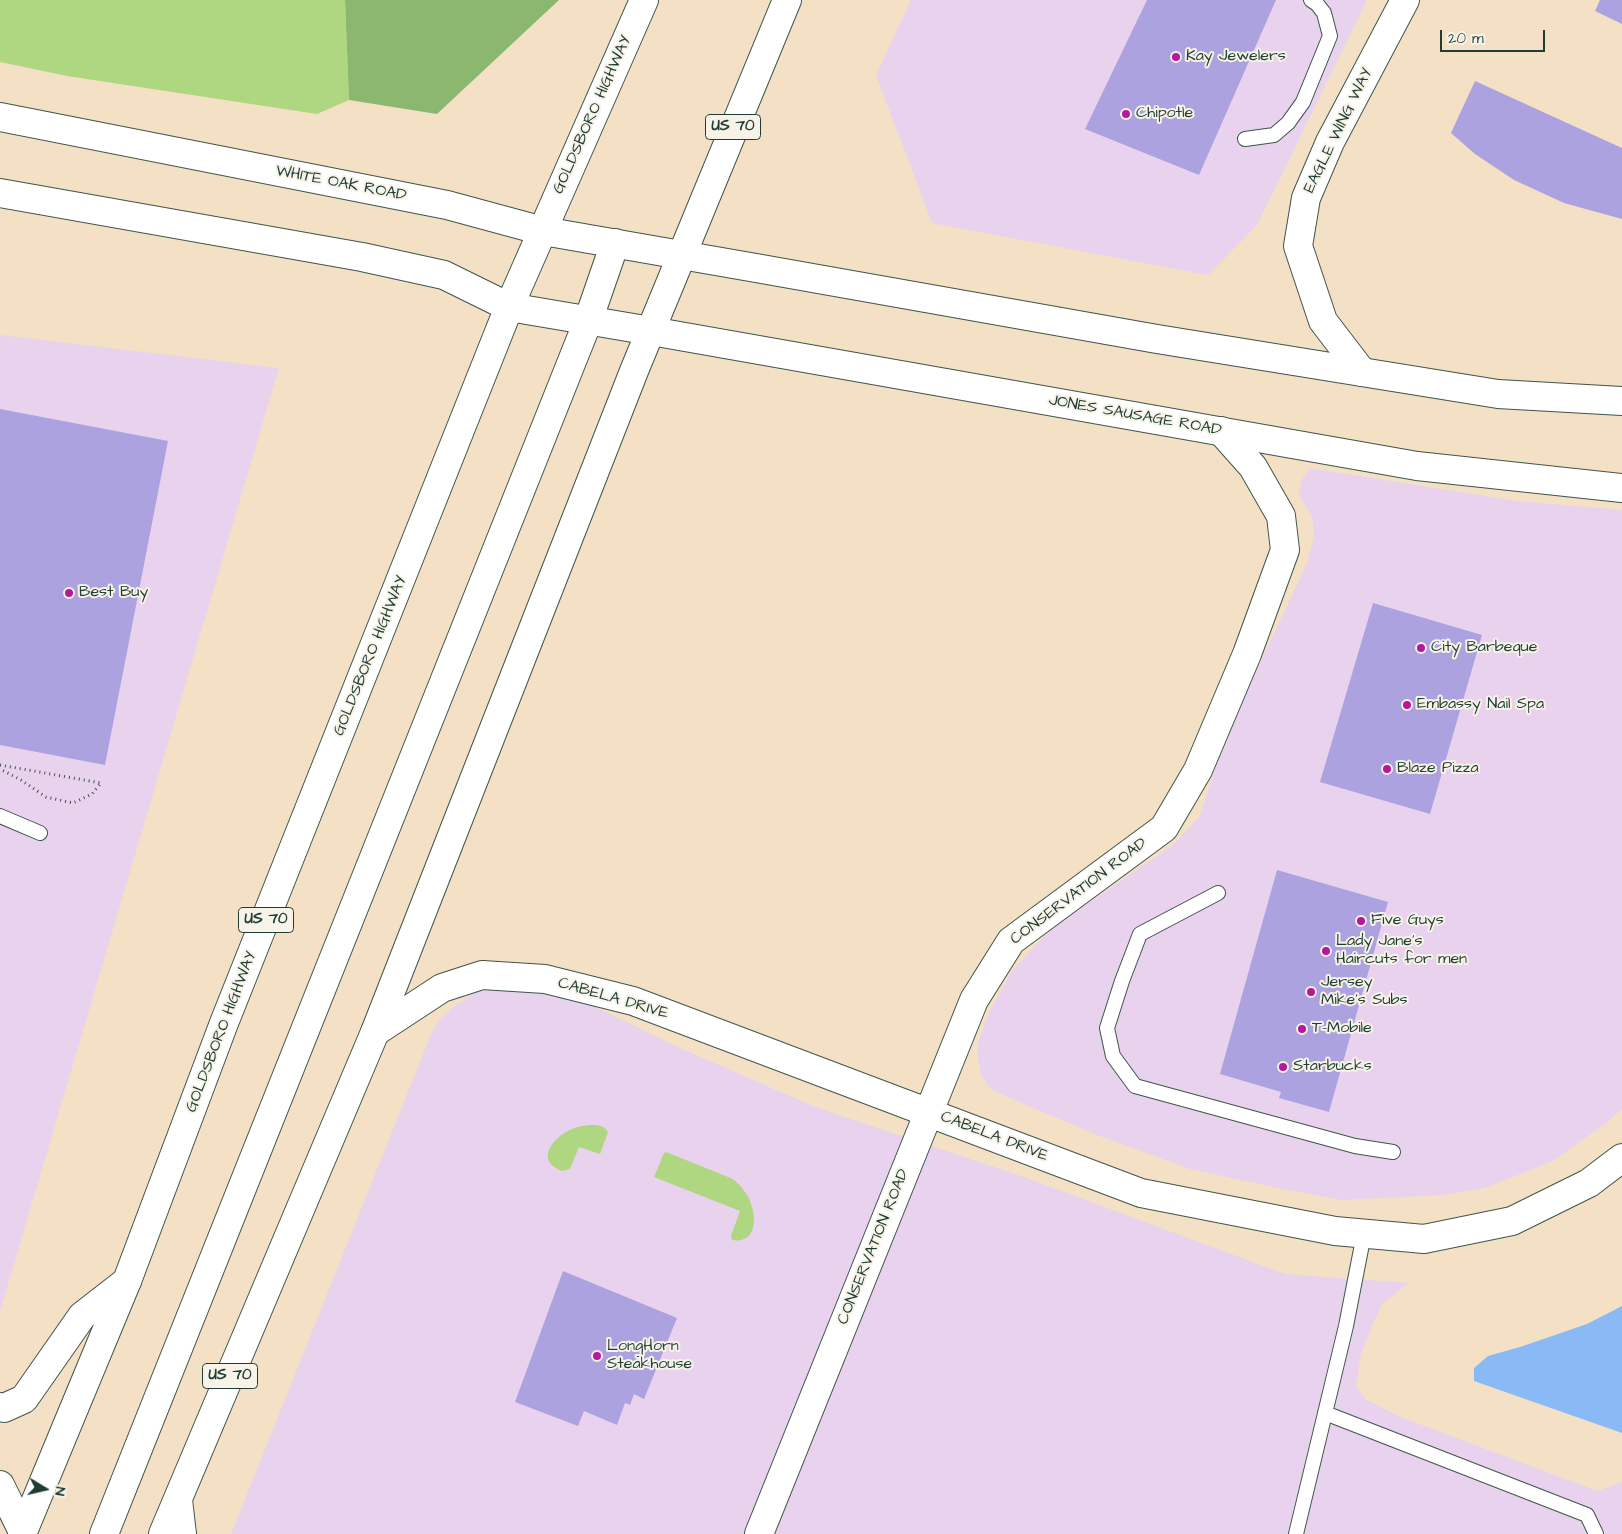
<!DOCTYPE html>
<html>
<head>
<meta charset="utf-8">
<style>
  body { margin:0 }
  #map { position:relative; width:1622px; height:1534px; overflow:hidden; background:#f4e0c5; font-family:"Architects Daughter",sans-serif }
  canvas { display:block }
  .north { position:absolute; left:20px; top:1464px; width:50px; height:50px; -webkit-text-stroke:4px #f7f3e8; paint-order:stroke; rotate:99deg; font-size:14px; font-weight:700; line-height:20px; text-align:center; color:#1f3d34 }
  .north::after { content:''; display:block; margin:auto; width:18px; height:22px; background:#1f3d34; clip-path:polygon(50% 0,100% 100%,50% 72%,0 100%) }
  .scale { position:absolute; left:1440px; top:30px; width:105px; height:22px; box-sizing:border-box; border:2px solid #1f3d34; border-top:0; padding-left:6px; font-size:15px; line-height:18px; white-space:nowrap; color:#1f3d34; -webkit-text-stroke:4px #f7f3e8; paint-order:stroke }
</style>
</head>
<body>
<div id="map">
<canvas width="1622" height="1534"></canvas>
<div class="north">N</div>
<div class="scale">20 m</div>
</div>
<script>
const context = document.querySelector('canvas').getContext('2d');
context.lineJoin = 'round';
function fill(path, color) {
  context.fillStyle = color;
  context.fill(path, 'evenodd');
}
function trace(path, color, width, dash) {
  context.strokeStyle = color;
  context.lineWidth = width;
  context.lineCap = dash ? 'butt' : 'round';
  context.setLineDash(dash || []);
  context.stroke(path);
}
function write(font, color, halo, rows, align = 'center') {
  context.font = font + ' "Architects Daughter",sans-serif';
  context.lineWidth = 4;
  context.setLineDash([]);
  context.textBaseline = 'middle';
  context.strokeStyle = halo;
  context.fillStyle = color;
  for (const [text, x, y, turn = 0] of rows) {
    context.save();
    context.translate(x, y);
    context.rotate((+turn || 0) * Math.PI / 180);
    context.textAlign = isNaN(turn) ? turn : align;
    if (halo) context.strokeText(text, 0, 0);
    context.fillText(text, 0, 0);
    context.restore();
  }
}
fill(new Path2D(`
  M911,0H1367L1257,225L1208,275L932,223L876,75Z
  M0,335L279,368L0,1311Z
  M1310,468L1516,501L1622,510V1109L1606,1123L1553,1161L1485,1188L1443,1195L1342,1200L1278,1188L1190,1169L1097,1135L998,1093L989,1087L982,1076L978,1059V1042L989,1012L1012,971L1042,938L1057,925L1174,844L1200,816L1224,740L1307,563L1314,536L1312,516L1299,495L1301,481Z
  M520,983L552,986L680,1048L815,1107L1021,1176L1285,1274L1409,1283L1382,1304L1372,1326L1361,1354L1356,1386L1365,1399L1398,1416L1597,1491L1622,1482V1534H231L430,1037L439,1020L453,1007L477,991Z`), '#e8d2ee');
fill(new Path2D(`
  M0,0H345L349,100L317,114L67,76L0,62Z
  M590,1125C597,1125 604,1125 608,1132L600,1154L579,1147L570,1169L562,1171C531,1159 558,1132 578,1127C582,1126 586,1125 590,1125Z
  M666,1152L733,1179C741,1186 748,1194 751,1204C757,1221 755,1244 732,1240L731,1236L740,1211L654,1177L664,1153Z`), '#afd681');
fill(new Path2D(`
  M345,0H559L437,114L349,100Z`), '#8bb76f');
fill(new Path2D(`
  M1622,1306V1433L1474,1381V1368L1488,1356L1520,1347L1587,1324Z`), '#89baf5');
fill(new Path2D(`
  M1147,0H1276L1199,175L1085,129Z
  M1600,0H1622V24L1595,11Z
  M1475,81L1622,148V219L1564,203L1514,180L1475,154L1451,133Z
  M0,409L168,441L105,765L0,745Z
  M1373,603L1482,635L1430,814L1320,782Z
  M1277,870L1388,902L1329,1112L1279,1098L1281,1092L1220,1074Z
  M563,1271L677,1318L644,1399L634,1394L630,1405L625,1403L617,1425L584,1411L578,1426L515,1402Z`), '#aca2df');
const lane = new Path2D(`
  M1245,139L1274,135L1288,123L1303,102L1330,36L1324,13L1317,4L1311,0
  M0,816L40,833
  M1218,893L1140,934L1122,981L1107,1028L1113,1056L1135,1086L1355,1146L1393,1152
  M1325,1413L1587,1515L1596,1534
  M1296,1534L1346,1326L1364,1234`);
const street = new Path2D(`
  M1362,372L1323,321L1298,246L1306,198L1330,142L1405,0
  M375,1032L442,988L482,975L545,979L633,1001L1141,1193L1335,1231L1424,1239L1512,1221L1589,1183L1622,1158
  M0,1407L4,1408L24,1399L82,1316L127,1281
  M0,1485L23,1532
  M759,1534L974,1000L1011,941L1164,828L1198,770L1247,654L1285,550L1281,516L1253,467L1221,431`);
const secondary = new Path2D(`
  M0,117L447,205L543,231L756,268L1157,339L1498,394L1622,401
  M0,193L362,257L444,275L509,307L651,331L1417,466L1622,488`);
const primary = new Path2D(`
  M22,1534L127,1281L224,1023L509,307L644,0
  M104,1534L588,321L615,243
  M163,1534L375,1032L634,371L787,0`);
const highway = new Path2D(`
  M178,1500L182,1534`);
trace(lane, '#3f554a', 16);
trace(street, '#3f554a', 30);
trace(secondary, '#3f554a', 30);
trace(primary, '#3f554a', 30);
trace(highway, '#3f554a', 30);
trace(new Path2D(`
  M0,765L101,783L92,794L73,803L46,797L21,780L0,769`), '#3f554a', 3, [1, 4]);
trace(lane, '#fff', 14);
trace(street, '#fff', 28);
trace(secondary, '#fff', 28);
trace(primary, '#fff', 28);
trace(highway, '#fff', 28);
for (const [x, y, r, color] of [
  [1176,57,5,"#b5179e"],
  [1126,114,5,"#b5179e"],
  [69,593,5,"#b5179e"],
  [1421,648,5,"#b5179e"],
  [1407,705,5,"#b5179e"],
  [1387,769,5,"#b5179e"],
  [1361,921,5,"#b5179e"],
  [1326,951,5,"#b5179e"],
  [1311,992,5,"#b5179e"],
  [1302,1029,5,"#b5179e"],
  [1283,1067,5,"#b5179e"],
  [597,1356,5,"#b5179e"]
]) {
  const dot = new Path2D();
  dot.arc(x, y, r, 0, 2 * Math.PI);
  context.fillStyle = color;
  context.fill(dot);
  trace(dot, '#f7f3e8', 2);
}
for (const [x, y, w] of [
  [733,127,55],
  [266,920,55],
  [230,1376,55]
]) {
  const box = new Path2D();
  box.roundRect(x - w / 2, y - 12.5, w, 25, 4);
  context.fillStyle = '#f7f3e8';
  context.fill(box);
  trace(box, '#1f3d34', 1);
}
write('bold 15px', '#1f3d34', null, [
  ["US 70",733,127],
  ["US 70",266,920],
  ["US 70",230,1376]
]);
write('16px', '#1f3d34', '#f7f3e8', [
  ["Kay Jewelers",1186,57],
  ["Chipotle",1136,114],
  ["Best Buy",79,593],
  ["City Barbeque",1431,648],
  ["Embassy Nail Spa",1417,705],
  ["Blaze Pizza",1397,769],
  ["Five Guys",1371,921],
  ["Lady Jane's",1336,942],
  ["Haircuts for men",1336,960],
  ["Jersey",1321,983],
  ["Mike's Subs",1321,1001],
  ["T-Mobile",1312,1029],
  ["Starbucks",1293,1067],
  ["LongHorn",607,1347],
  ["Steakhouse",607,1365]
], 'left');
write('16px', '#1f3d34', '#f7f3e8', [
  ["GOLDSBORO HIGHWAY",593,115,-66],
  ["EAGLE WING WAY",1339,131,-64],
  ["WHITE OAK ROAD",341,184,11],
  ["JONES SAUSAGE ROAD",1135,416,10],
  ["GOLDSBORO HIGHWAY",371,656,-68],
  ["CONSERVATION ROAD",1079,892,-37],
  ["CABELA DRIVE",613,999,16],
  ["GOLDSBORO HIGHWAY",222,1032,-69],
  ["CABELA DRIVE",994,1137,21],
  ["CONSERVATION ROAD",874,1247,-68]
]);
</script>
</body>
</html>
